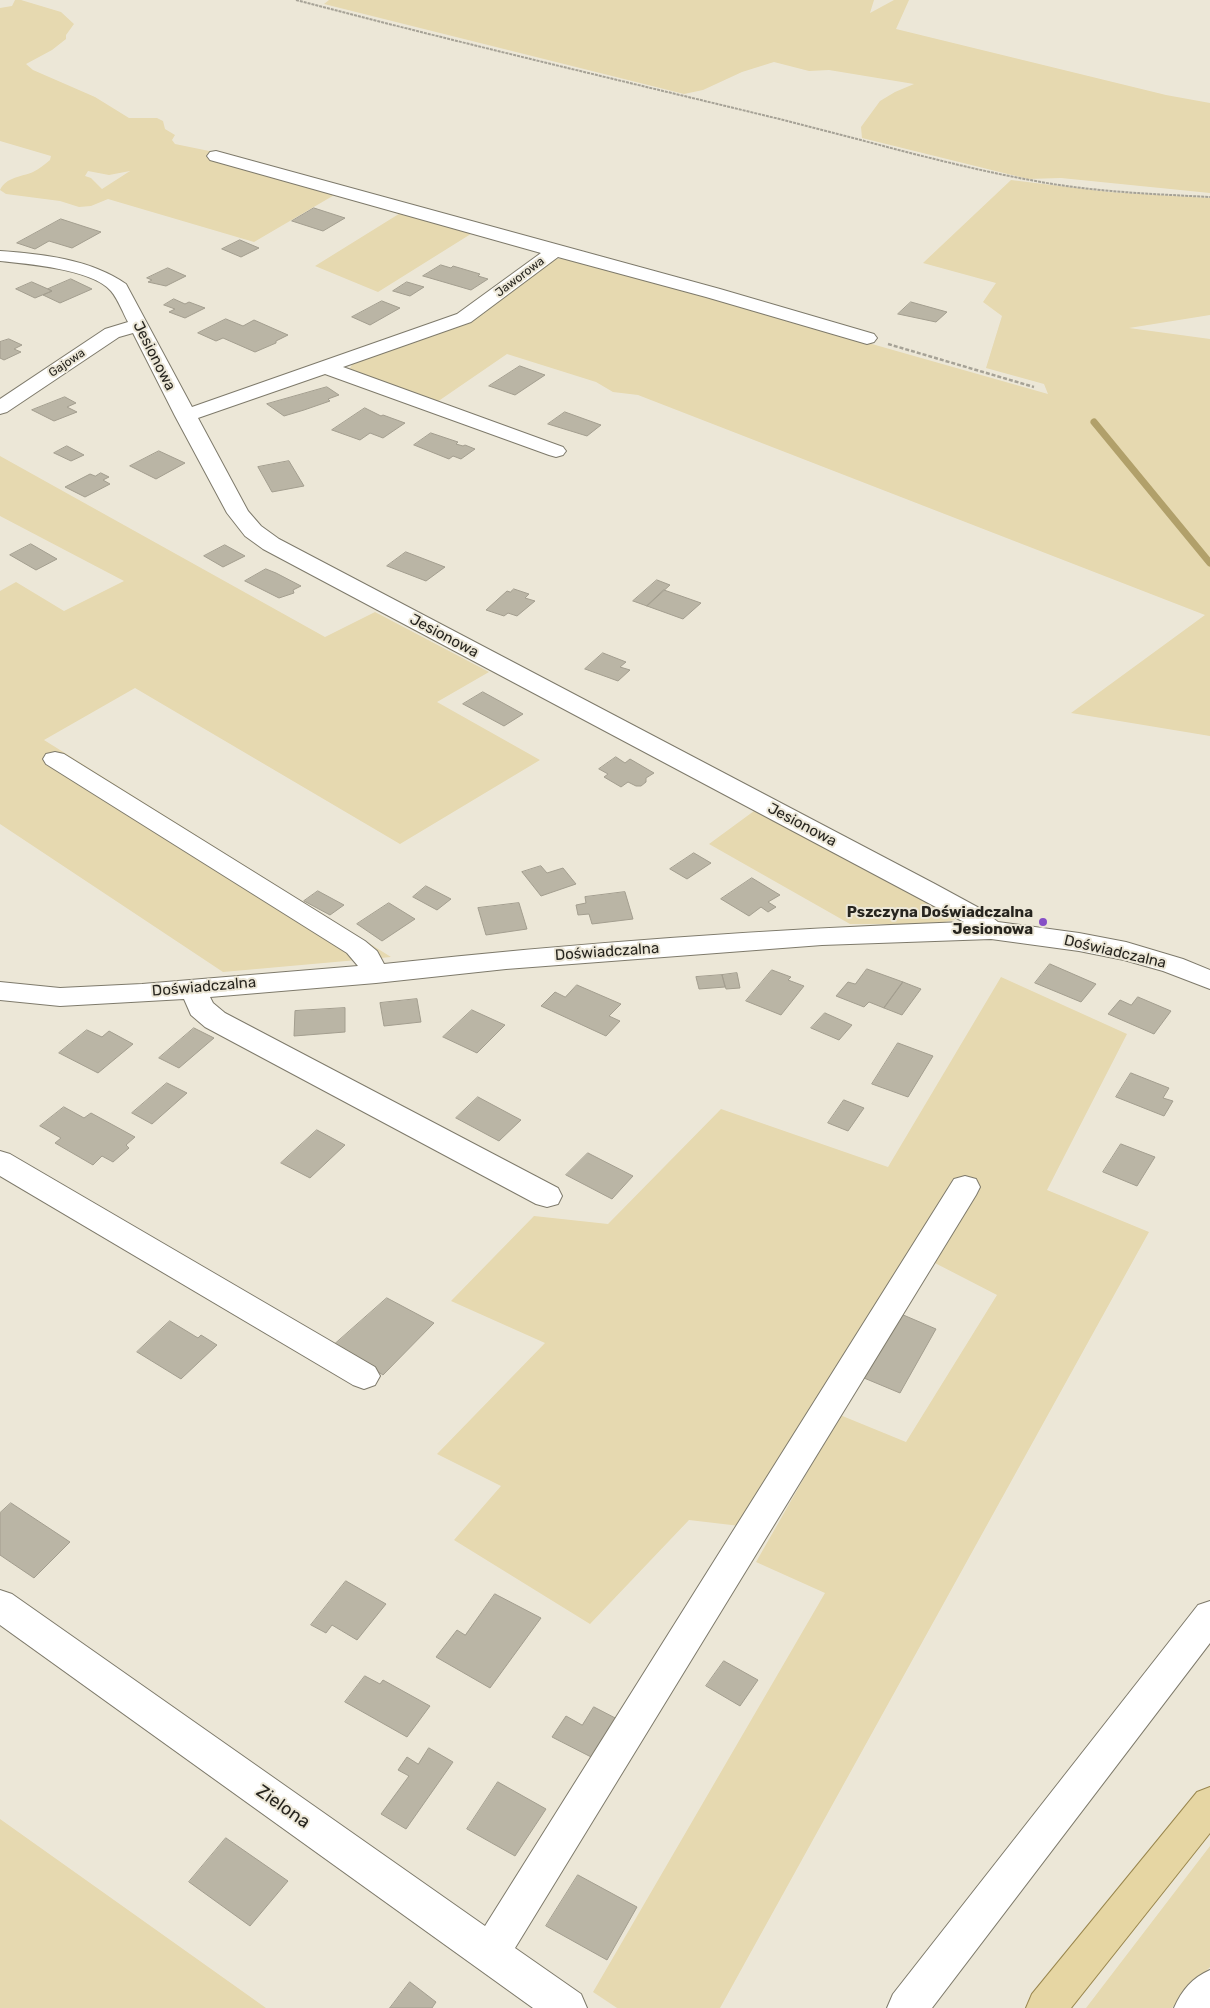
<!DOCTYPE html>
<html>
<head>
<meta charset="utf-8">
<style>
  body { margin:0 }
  canvas { display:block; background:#ece7d7 }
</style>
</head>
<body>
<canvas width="1210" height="2008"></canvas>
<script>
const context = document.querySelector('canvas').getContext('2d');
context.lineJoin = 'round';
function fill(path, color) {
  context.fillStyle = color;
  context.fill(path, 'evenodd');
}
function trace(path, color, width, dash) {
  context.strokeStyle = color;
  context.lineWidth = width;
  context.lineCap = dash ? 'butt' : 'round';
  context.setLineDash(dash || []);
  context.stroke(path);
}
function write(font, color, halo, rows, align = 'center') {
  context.font = font + ' Rubik,sans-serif';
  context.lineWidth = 4;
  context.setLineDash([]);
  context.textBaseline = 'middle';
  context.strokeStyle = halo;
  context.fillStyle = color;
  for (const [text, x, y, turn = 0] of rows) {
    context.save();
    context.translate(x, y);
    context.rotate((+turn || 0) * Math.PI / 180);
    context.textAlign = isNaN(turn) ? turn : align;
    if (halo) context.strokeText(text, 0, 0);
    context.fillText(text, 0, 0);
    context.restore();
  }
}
fill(new Path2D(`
  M15,0H21L61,12L74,24L66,35V39L52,50L26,64L33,70L95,97L129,118H157L163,121L165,129L175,135L172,140L175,144L214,152L216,156L209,160L336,194L254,242L108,199L91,206L79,207L60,201L6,194L0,190C6,177 21,177 33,172C39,169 45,164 50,160L51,156L0,141V8L12,6ZM88,171L109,175L130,171L102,189L91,178L85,176Z
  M329,0H874L870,13L894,0H909L896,29L1166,95L1210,103V193L1061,178L1028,179L862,138L861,127L880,101L895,92L914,84L829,70L809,71L774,62L742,72L703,90L684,94L324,4Z
  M1011,180L1109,192L1210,198V315L1129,328L1210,339V736L1071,713L1205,615L638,395L613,392L596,382L507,354L437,402L349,370L353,363L467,321L555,259L569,258L1048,394L1044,384L986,368L1002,316L983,302L996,283L923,263Z
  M402,212L474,232L378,292L315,266Z
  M0,456L325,637L375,612L489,672L437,702L540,760L400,844L135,688L44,740L391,957L223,972L0,824V591L16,582L64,611L124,581L0,516Z
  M754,811L946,907L955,920L934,924H850L709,844Z
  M1001,977L1127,1034L1047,1190L1149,1232L720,2008H617L593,1992L825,1593L756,1562L840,1415L906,1442L997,1295L933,1262L740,1526L689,1520L590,1624L454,1540L501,1486L437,1454L545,1343L451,1301L534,1216L608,1224L721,1109L888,1167Z
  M0,1819L266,2008H0Z
  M1210,1846V1967L1172,2008H1086Z`), '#e6d9b0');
trace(new Path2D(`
  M1094,422L1210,563`), '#b1a06a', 7);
const building = new Path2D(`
  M314,208L345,218L323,231L292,221Z
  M61,219L101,232L72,248L49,241L35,249L17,243Z
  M240,240L259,248L241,257L222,249Z
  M441,265L451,268L453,266L480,274L478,276L488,279L471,290L423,276Z
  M168,268L186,276L166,286L148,282L152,280L147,278Z
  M71,279L92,289L60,303L43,295L52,291L48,289Z
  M32,282L48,289L52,291L35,298L16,289Z
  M407,282L424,287L410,296L393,291Z
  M174,299L185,304L189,302L205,308L185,318L169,312L175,309L164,305Z
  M382,301L400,308L370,325L352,317Z
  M911,302L947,312L936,322L898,314Z
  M226,319L243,326L254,320L288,335L276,341V343L255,352L223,338L216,341L198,333Z
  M9,339L22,345L14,349L21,352L4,360L0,358V342Z
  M520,366L545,375L515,395L489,386Z
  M327,387L339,395L328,399L330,401L304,410L284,416L267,404Z
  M65,397L76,403L67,407L77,412L54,421L32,410Z
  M365,408L381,416L383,415L405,423L383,438L370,433L360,440L332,430Z
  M565,412L601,425L587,436L548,424Z
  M431,433L458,442L456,444L463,446L465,445L475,449L461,459L453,456L449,459L414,445Z
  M67,446L84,455L71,461L54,453Z
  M159,451L185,463L156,479L130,466Z
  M289,461L304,486L272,492L258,467Z
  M101,473L109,477L103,480L110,484L85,497L65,487L90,474L95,476Z
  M31,544L57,559L36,570L10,555Z
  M225,545L245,556L223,567L204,556Z
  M406,552L445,567L426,581L387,566Z
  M266,569L276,573L301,586L293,590L294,593L279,598L245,581Z
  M657,580L670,585L647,606L633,601Z
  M514,589L529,594L525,598L535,601L517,616L508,613L504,616L486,610L507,591L510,592Z
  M664,590L701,603L683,619L647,606Z
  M603,653L626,662L620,667L630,670L618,681L585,669Z
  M483,692L523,714L504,726L463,704Z
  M616,757L625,763L630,759L654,773L646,778V782L641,786H636L628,782L621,787L604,777L608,774L599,769Z
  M694,853L711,863L687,879L670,869Z
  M541,866L547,873L563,868L576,884L541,896L522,872Z
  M752,878L780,895L768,902L776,907L768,912L761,907L749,916L721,899Z
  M426,886L451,899L437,910L413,897Z
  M318,891L344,905L330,915L304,901Z
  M625,892L633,919L592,924L589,914L578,915L576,905L586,903L585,897Z
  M389,903L415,919L382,941L357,924Z
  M519,903L527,929L486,935L478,908Z
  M1050,964L1096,984L1081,1002L1035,983Z
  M867,969L903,982L884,1008L869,1002L864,1007L836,996L848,982L855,984Z
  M772,970L791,977L788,980L804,986L781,1015L746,1001Z
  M737,973L740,988L726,989L722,975Z
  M722,975L725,987L699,989L696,977Z
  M903,982L921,989L902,1015L884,1008Z
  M577,985L621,1004L609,1016L620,1021L606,1036L541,1006L555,992L565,997Z
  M1138,997L1171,1011L1154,1034L1108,1014L1120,1000L1131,1005Z
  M417,999L421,1022L384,1026L380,1003Z
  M345,1008V1032L294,1036L295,1011Z
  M472,1010L505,1025L477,1053L443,1037Z
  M825,1013L852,1025L839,1040L811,1028Z
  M194,1028L214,1038L179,1068L159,1058Z
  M87,1030L102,1037L109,1031L133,1044L98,1073L59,1053Z
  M898,1043L933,1056L908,1097L872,1084Z
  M1131,1073L1169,1088L1163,1098L1173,1101L1164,1116L1116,1097Z
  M167,1083L187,1093L152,1124L132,1113Z
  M478,1097L521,1120L499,1141L456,1118Z
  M844,1100L864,1108L848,1131L828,1123Z
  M64,1107L84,1118L91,1113L135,1137L126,1145L129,1148L113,1162L102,1156L93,1165L55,1143L61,1138L40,1126Z
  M317,1130L345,1145L310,1178L281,1163Z
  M1121,1144L1155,1157L1137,1186L1103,1172Z
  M588,1153L633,1176L612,1199L566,1175Z
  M387,1298L434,1323L383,1375L335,1344Z
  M901,1314L936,1329L900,1393L864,1378Z
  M170,1321L198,1338L201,1335L217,1345L181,1379L137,1352Z
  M11,1503L70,1542L34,1578L0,1555V1513Z
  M346,1581L386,1604L357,1640L332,1625L326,1633L311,1625Z
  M495,1594L541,1618L490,1688L436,1657L457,1630L465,1635Z
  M724,1661L758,1680L740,1706L706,1686Z
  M365,1676L380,1684L383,1680L430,1706L407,1737L345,1702Z
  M594,1707L621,1721L597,1760L552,1737L566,1716L582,1725Z
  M429,1748L453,1762L406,1829L381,1814L409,1776L398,1770L407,1757L418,1764Z
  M498,1782L546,1809L515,1856L467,1829Z
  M226,1838L288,1881L250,1926L189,1882Z
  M578,1875L637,1907L607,1960L546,1926Z
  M410,1982L436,2002L432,2008H390Z`);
fill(building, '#bab5a5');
trace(building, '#a39e8f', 1);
const minor = new Path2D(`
  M216,151L720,289L874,334L877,338L874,342L867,344L706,297L558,257L471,322L343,367L563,447L566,451L563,455L556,457L549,455L325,374L198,418L248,511L261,526L279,539L935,884L981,909L998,922L1079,933L1126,942L1183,959L1210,970V989L1163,971L1124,960L1079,951L991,939L822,945L506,969L376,983L210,997L213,1003L225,1013L558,1188L562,1196L558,1204L547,1207L536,1204L205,1027L191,1015L184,999L60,1006L0,1000V982L60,988L142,984L358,966L347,953L46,764L43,759L46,754L55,752L64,754L365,941L377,951L384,964C577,943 770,929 964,922L263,549L245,536L227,513L175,416L133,333L119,337L7,412L0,414V399L105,329L128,322C123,313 118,299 111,291C92,269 28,264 0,261V251C42,254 90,259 126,284L192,407L457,314L541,253L210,160L207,156L210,152Z
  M0,1151L10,1154L375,1367L380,1376L375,1385L364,1389L353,1385L0,1176Z
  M965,1176L976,1179L980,1187L976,1195L515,1948L581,1994L587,2008H533L0,1625V1590L12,1594L485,1926L954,1179Z
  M1210,1601V1643L932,2008H887L893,1994L1198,1605Z
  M1210,1970V2008H1174C1182,1990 1192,1978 1210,1970Z`);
const major = new Path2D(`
  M1210,1787V1833L1071,2008H1026L1032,1994L1197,1792Z`);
trace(minor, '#7e7a6b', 2);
trace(major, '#99864d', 2);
trace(new Path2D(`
  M296,0C452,41 610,78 767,116C858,138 949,166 1041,182C1097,192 1153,194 1210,197`), '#a6a296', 2, [3, 1]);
trace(new Path2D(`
  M888,344L1034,387`), '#a6a296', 2.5, [4, 2]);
fill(minor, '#fff');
fill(major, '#e6d6a3');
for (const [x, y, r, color] of [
  [1043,922,5,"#864fc6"]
]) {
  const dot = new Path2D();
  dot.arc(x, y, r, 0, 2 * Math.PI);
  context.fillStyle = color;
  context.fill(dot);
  trace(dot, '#ece7d7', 2);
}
write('12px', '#27251f', '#ece7d7', [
  ["Jaworowa",520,277,-37],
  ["Gajowa",67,363,-34]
]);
write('15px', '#27251f', '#ece7d7', [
  ["Jesionowa",154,356,63],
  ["Jesionowa",444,636,28],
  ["Jesionowa",802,825,28],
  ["Doświadczalna",607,952,-4],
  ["Doświadczalna",1115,952,13],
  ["Doświadczalna",204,987,-5]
]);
write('bold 15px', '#27251f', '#ece7d7', [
  ["Pszczyna Doświadczalna",1033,913],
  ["Jesionowa",1033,930]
], 'right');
write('18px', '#27251f', '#ece7d7', [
  ["Zielona",283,1807,35]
]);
</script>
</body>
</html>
